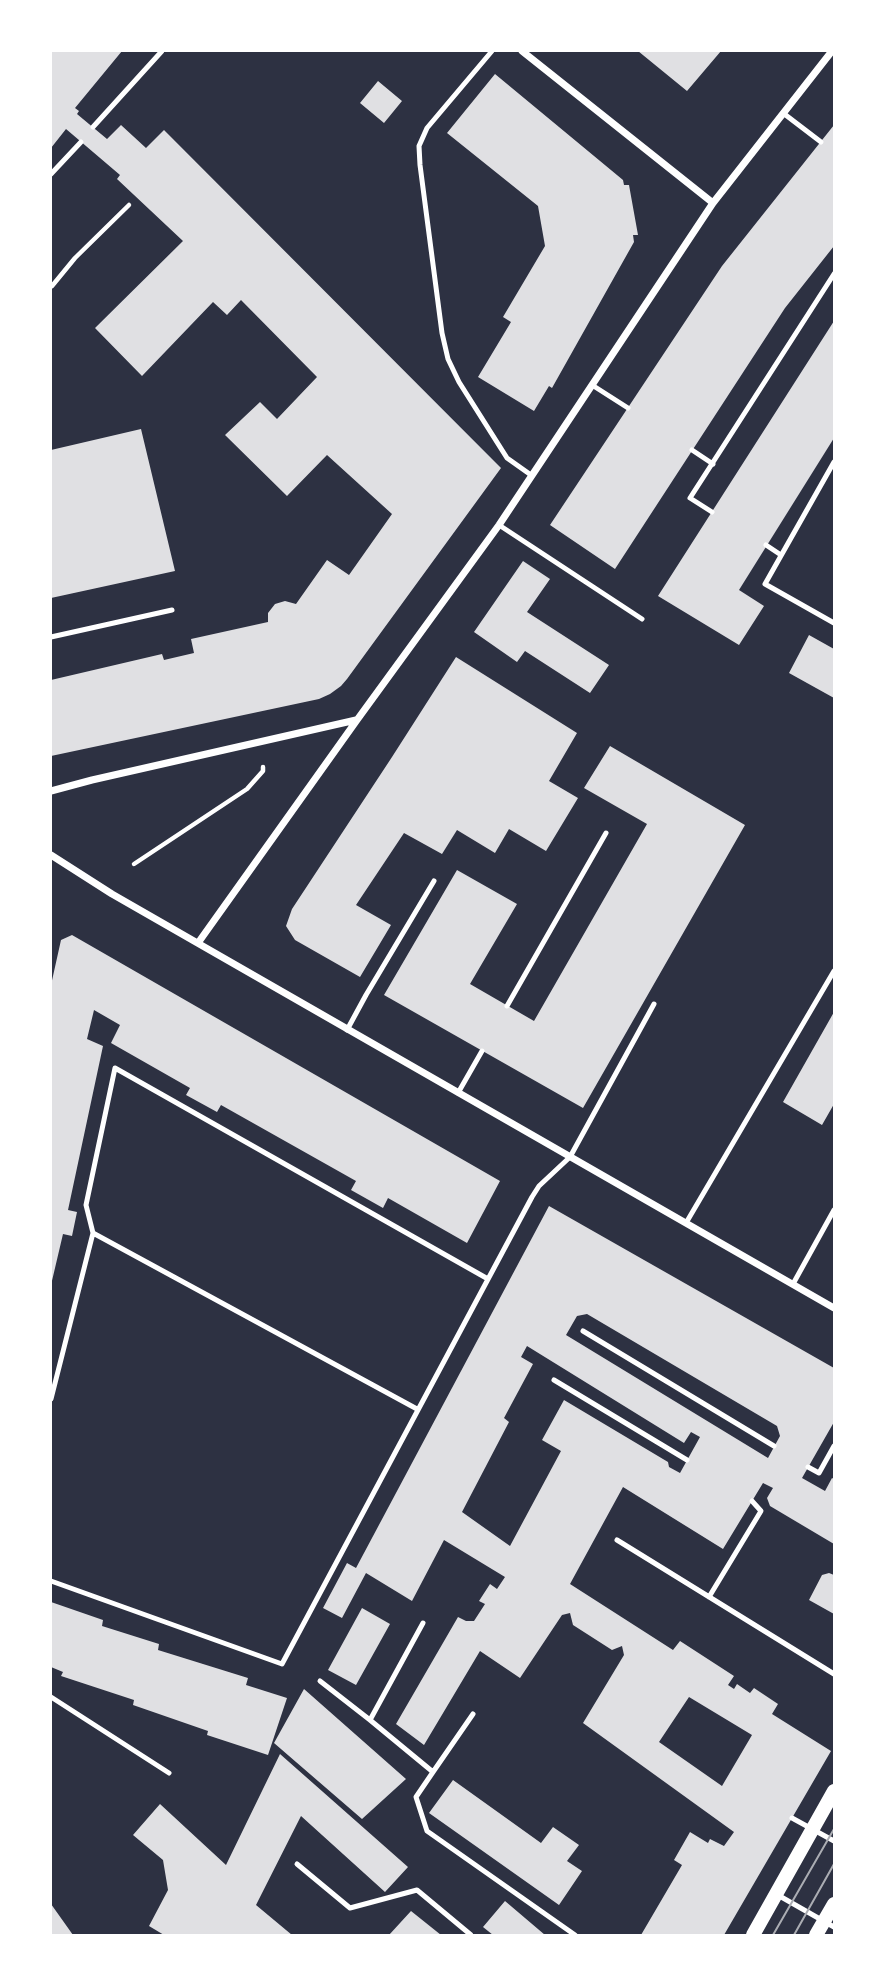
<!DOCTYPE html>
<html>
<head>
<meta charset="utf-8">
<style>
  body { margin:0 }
  #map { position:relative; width:885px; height:1986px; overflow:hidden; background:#2d3142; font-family:Montserrat,sans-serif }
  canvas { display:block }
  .frame { position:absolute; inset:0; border:52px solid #fff; pointer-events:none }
</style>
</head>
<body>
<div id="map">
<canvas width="885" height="1986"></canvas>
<div class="frame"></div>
</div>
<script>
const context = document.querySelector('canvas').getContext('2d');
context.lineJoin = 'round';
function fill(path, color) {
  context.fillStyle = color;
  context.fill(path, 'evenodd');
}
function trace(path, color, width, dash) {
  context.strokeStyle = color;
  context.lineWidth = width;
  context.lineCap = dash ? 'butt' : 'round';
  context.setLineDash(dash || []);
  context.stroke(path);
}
fill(new Path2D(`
  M51,51H122L75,108L79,111L77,114L107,139L121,125L146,148L164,130L501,468L347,679L341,686L330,694L319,699L51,756V680L162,654L164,660L194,653L191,639L268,622V613L275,604L285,601L296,604L327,560L349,575L392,514L327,455L287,496L225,435L260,402L277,419L317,377L241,300L227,315L213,302L142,376L95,328L183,241L117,179L120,175L66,129L51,148Z
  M638,51H721L687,91Z
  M495,74L623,180L624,185H629L638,235H633L634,242L552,388L549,386L534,411L478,377L511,322L503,317L545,246L538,206L447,133Z
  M378,81L402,101L384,123L360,103Z
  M834,125V246L785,308L615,569L550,525L722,266Z
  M834,321V438L739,590L764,606L739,645L658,596Z
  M141,429L175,571L51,598V450Z
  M523,561L550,579L527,612L609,665L590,693L525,651L517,662L474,632Z
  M809,635L834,649V698L789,673Z
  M456,657L577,733L549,781L578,798L546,851L509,829L495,853L457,830L442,854L404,833L356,905L391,925L360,977L295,940L286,926L292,909L392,757Z
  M610,746L745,825L583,1108L384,995L457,870L517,904L470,984L534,1021L647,824L584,788Z
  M72,935L500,1181L467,1243L388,1198L383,1208L351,1190L356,1181L221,1105L217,1112L186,1095L190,1088L111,1043L120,1025L94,1010L87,1039L103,1046L68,1210L77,1212L72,1236L63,1234L51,1285V985L61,940Z
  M834,1012V1104L822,1125L783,1102Z
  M549,1206L834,1368V1422L802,1478L825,1491L832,1478L834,1479V1544L770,1506L767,1498L773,1488L763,1483L723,1549L623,1487L570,1584L673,1650L680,1641L734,1676L728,1685L734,1689L737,1684L750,1693L754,1688L778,1704L772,1714L831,1751L724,1935H641L682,1865L674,1860L690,1832L708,1843L710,1839L724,1846L734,1832L583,1723L624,1655L622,1646L612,1650L573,1625L570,1613L562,1615L520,1678L480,1651L424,1745L396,1724L458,1617L466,1621H474L485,1604L479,1601L490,1584L497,1589L505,1577L444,1540L412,1601L366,1573L342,1618L323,1608L347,1563L356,1568ZM587,1314L777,1426L780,1436L768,1458L566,1335L577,1316ZM527,1346L684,1443L691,1432L700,1437L680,1473L669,1467L668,1462L564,1400L542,1440L561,1451L510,1546L462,1512L509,1422L504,1418L533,1364L521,1357ZM689,1697L752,1735L722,1786L659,1742Z
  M829,1573L834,1575V1614L809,1600L822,1575Z
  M51,1602L103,1620L102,1626L159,1644L158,1650L248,1678L246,1685L287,1698L268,1755L207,1735L208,1731L133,1705L134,1700L61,1676L63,1672L51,1667Z
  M362,1608L390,1624L356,1685L328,1670Z
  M304,1689L406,1779L362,1819L274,1743Z
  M280,1754L408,1867L385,1892L301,1816L256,1905L292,1935H164L149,1926L168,1890L163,1860L133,1835L160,1804L226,1865Z
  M453,1780L541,1843L553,1827L579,1845L567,1861L582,1871L559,1905L429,1813Z
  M505,1901L545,1935H493L483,1927Z
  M51,1904L73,1935H51Z
  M411,1911L441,1935H389Z`), '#e0e0e3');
trace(new Path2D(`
  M52,286L75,258L129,205
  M134,864L247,789L263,771V767`), '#fff', 4.5);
trace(new Path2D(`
  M492,51L427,128L419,146L420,165L442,333L448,359L459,382L507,458L531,475
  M783,113L821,142
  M93,127L162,51
  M51,174L81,142
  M592,385L628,408
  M692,450L713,464
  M834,462L765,584L834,623
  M712,512L690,498L834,274
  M499,525L642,619
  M766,545L781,555
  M51,637L172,610
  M507,1006L606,833
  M347,1030L366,995L434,881
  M458,1093L482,1051
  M686,1223L834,971
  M93,1233L86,1205L115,1068L488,1279
  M793,1284L834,1210
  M583,1331L774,1446
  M554,1380L687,1460
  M51,1399L93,1233L417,1409
  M808,1467L819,1473L834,1446
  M617,1540L834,1674
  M51,1581L282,1664L532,1197L539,1186L570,1157L654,1004
  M709,1597L761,1511L752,1501
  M423,1623L370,1720L433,1772L416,1797L427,1831L575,1935
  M320,1681L370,1720
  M51,1697L169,1773
  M433,1772L473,1714
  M792,1818L834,1841
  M297,1864L350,1908L417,1890L471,1935
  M776,1894L834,1927`), '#fff', 5);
trace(new Path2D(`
  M522,51L713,203
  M51,791L92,780L356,720
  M51,855L112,894L834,1308
  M198,943L357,720L499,525L713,203L832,51`), '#fff', 7);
trace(new Path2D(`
  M753,1935L834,1791
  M816,1935L834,1904`), '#fff', 14);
trace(new Path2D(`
  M773,1935L834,1829
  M794,1935L834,1864`), '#abadb3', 2);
</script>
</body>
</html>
